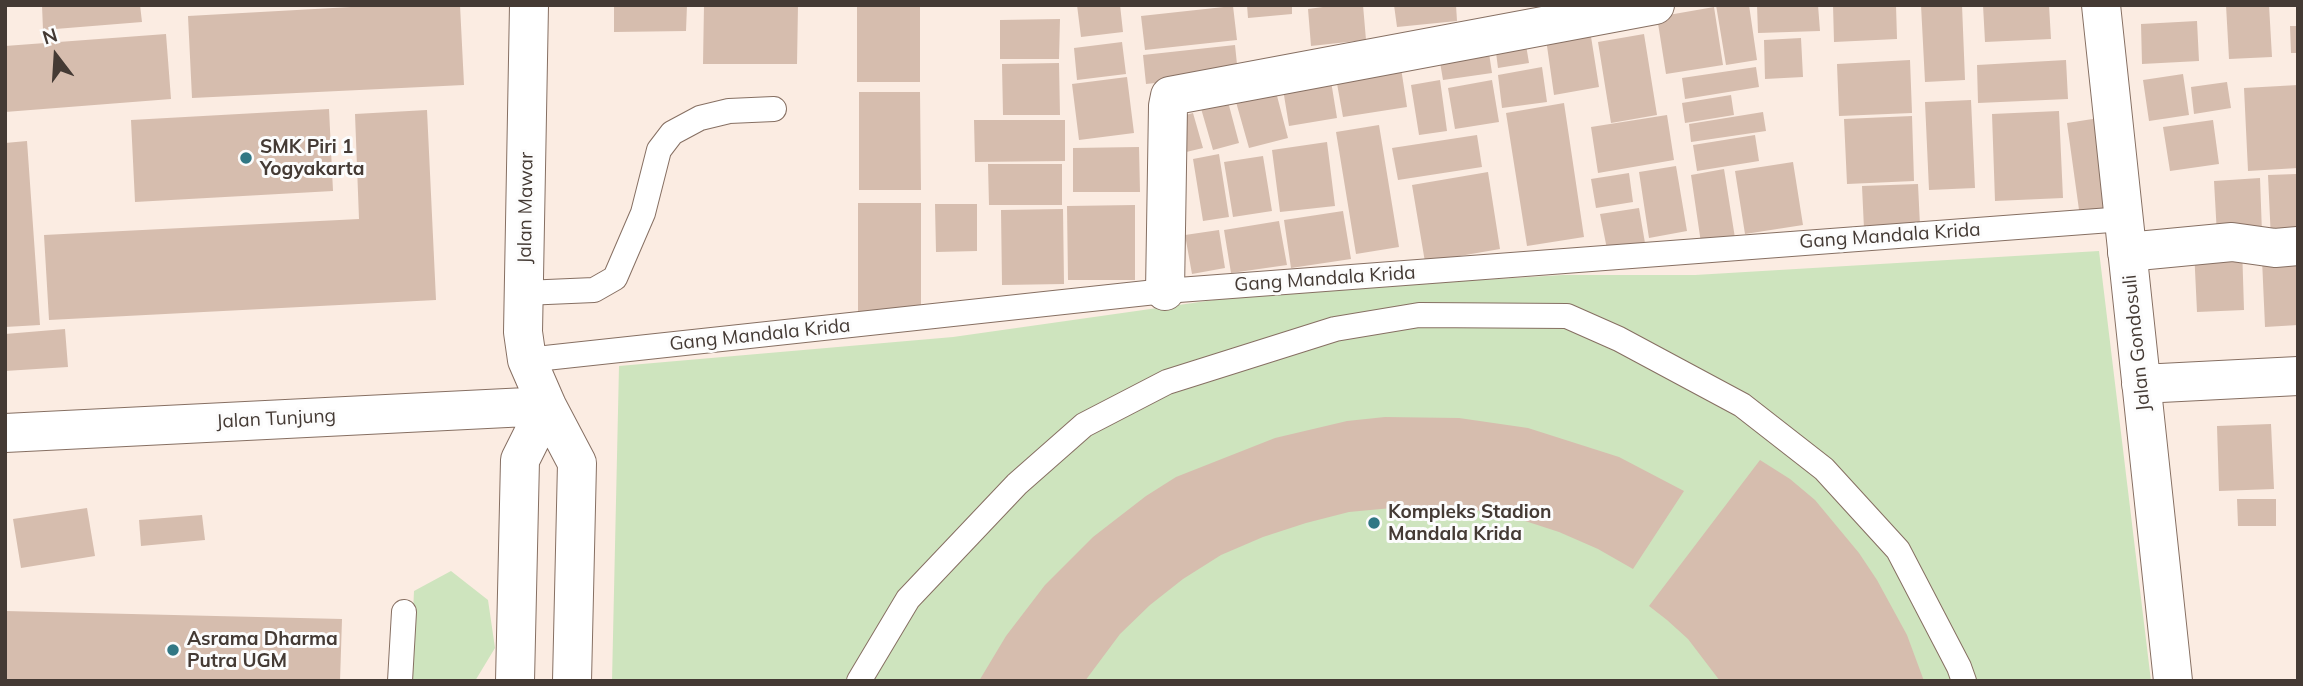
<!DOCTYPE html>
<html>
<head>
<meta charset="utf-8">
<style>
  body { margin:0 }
  #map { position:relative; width:2303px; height:686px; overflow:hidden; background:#fbece2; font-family:Mulish,sans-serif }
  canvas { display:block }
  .frame { position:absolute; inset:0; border:7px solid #443a34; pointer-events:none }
  .north { position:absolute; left:21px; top:21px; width:70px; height:70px; -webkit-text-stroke:5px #fcfcfc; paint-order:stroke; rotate:343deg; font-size:19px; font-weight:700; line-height:28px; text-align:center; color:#443a34 }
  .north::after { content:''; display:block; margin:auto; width:24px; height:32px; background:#443a34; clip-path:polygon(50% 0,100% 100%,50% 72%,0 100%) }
</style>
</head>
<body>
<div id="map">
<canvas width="2303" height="686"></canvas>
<div class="frame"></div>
<div class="north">N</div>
</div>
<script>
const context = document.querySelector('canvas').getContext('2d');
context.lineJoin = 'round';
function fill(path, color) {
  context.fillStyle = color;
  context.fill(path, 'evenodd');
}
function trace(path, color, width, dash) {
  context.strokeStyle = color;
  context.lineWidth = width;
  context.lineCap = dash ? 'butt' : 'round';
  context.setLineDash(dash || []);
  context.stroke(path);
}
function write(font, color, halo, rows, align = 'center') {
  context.font = font + ' Mulish,sans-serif';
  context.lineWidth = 6;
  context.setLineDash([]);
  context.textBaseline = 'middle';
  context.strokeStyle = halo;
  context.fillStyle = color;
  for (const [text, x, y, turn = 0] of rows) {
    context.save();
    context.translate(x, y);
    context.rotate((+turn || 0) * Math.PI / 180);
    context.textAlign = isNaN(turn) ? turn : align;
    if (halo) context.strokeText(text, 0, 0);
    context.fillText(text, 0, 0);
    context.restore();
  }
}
fill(new Path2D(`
  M2099,251L2151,681H612L619,366L953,337L1235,297L1346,288L1563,275H1695Z
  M451,571L488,600L495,648L475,681H410L414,591Z`), '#cee4be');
fill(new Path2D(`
  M42,5H140L142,22L43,30Z
  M351,5H460L464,85L192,98L188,16L351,7Z
  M614,5H687L686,31L614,32Z
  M704,5H798L797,64H703Z
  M857,5H920V82H857Z
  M1077,5H1120L1123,32L1081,37Z
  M1247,5H1292V14L1248,18Z
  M1338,5H1363L1366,40L1311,46L1308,9Z
  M1394,5H1456L1457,21L1397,27Z
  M1716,5H1749L1757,60L1726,65Z
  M1757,5H1818L1820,31L1758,33Z
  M1833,5H1896L1897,39L1834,42Z
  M1921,5H1962L1965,80L1925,82Z
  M1983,5H2049L2051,39L1985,42Z
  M2226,5H2269L2272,57L2229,59Z
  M1233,6L1237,40L1145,50L1141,16Z
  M1714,7L1723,65L1666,74L1657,17Z
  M1060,19L1059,59H1000V20Z
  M2197,21L2199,61L2142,64L2141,24Z
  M1589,24L1599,87L1554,95L1545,32Z
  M2290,26H2298V53H2291Z
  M1524,33L1529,63L1498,68L1494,37Z
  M166,34L171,99L5,112V46Z
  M1644,34L1657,115L1611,123L1598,42Z
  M1801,38L1803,77L1765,79L1764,40Z
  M1122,42L1126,74L1077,80L1074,48Z
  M1235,45L1238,74L1146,84L1143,55Z
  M1489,53L1492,73L1443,80L1440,62Z
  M1910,60L1912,113L1839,116L1837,64Z
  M2066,60L2068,99L1978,103L1977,65Z
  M1059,63L1060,115H1003L1002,64Z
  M1542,67L1547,102L1502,108L1498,75Z
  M1756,67L1759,87L1685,99L1682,78Z
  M1401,68L1407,107L1343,117L1336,78Z
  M2183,74L2189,115L2149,121L2143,80Z
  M1330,75L1337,118L1289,126L1282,83Z
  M1127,77L1134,133L1079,140L1072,84Z
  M1440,80L1447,131L1419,135L1411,85Z
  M1492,80L1499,122L1455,129L1448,88Z
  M2227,82L2231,108L2194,114L2191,87Z
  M2298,85V168L2248,171L2244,88Z
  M859,92H920L921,190H859Z
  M1276,92L1288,138L1249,148L1236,102Z
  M1731,95L1734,115L1685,123L1682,103Z
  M1227,98L1239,143L1213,150L1200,105Z
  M1971,100L1975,188L1929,190L1925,102Z
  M1564,103L1584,237L1527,246L1506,113Z
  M329,109L333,191L135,202L131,120Z
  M427,110L436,300L49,320L44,235L359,219L355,114Z
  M2059,111L2063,198L1995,201L1992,114Z
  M1763,112L1766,131L1691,142L1689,124Z
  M1193,113L1203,148L1182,153L1172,119Z
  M1667,115L1674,160L1598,173L1591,127Z
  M1912,116L1914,181L1847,184L1844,119Z
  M2099,118L2112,212L2080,217L2067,123Z
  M974,120H1065V161L975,162Z
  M2213,120L2219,164L2170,171L2163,127Z
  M1379,125L1399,247L1356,254L1336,132Z
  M1477,135L1482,167L1398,180L1392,148Z
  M1755,135L1759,161L1697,171L1693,145Z
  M27,141L40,325L5,327V143Z
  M1327,142L1335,206L1280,212L1272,150Z
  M1139,147L1140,192H1073V148Z
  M1219,154L1229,217L1203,221L1193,159Z
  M1263,156L1272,211L1233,217L1224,162Z
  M1793,162L1803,225L1745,234L1735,171Z
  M988,164H1062V205H989Z
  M1676,166L1687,231L1649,238L1639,172Z
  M1724,169L1735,238L1701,243L1691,175Z
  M1488,172L1500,249L1425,262L1412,185Z
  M1629,173L1633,202L1596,208L1591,179Z
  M2296,174L2298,239L2271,240L2268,175Z
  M2260,178L2262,233L2217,235L2214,181Z
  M1918,184L1920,226L1864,229L1862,186Z
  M858,203H921V316H858Z
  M935,204H977V251L936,252Z
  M1135,205V280H1068L1067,206Z
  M1639,208L1645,243L1607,249L1600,214Z
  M1063,209L1064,284L1002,285L1001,210Z
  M1343,211L1351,259L1291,268L1284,220Z
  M1279,221L1287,265L1231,273L1224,230Z
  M1219,230L1225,268L1192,274L1185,235Z
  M2242,246L2244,310L2197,312L2194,249Z
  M2298,258V325L2265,327L2262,259Z
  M65,329L68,367L5,371V334Z
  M1385,417L1459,418L1528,428L1619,457L1684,491L1633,569L1598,549L1559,532L1519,519L1478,511L1434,507L1392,508L1349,512L1306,523L1263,537L1221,555L1183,579L1150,605L1120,634L1085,681H979L1006,636L1045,585L1093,537L1146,496L1176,477L1275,438L1347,421Z
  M2271,424L2274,489L2219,491L2217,426Z
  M1760,460L1790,479L1815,500L1859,553L1877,580L1907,635L1924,681H1720L1688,639L1667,620L1649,606Z
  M2237,499H2276V526H2238Z
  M87,508L95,556L21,568L13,519Z
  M202,515L205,540L141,546L139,520Z
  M5,611L342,619L340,681H5Z`), '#d6bdae');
const service = new Path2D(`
  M524,293L594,290L615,278L643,213L659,150L672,133L700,118L729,111L774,109
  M527,360L1165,291L2124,219
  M400,681L404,612
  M859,681L908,599L1017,484L1084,425L1167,382L1335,329L1419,315L1567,316L1619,339L1742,405L1824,469L1898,550L1959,667L1964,681`);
const minor = new Path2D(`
  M2127,252L2232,242L2275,248L2298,246
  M1165,291L1168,106L1170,96L1655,5`);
const tertiary = new Path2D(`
  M529,5L523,332L527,360L547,406L577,463L572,681
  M2101,5L2173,681
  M2141,384L2298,376
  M5,433L547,406
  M515,681L520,460L547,406`);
trace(service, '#866f62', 26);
trace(minor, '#866f62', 40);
trace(tertiary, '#866f62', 40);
trace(service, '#fff', 24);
trace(minor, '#fff', 38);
trace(tertiary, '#fff', 38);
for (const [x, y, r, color] of [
  [246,158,7,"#317784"],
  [1374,523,7,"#317784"],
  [173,650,7,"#317784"]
]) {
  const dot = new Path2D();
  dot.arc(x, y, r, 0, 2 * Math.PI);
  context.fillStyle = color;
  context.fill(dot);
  trace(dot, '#fcfcfc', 2.5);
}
write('bold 19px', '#443a34', '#fcfcfc', [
  ["SMK Piri 1",260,147],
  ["Yogyakarta",260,169],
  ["Kompleks Stadion",1388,512],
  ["Mandala Krida",1388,534],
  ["Asrama Dharma",187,639],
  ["Putra UGM",187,661]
], 'left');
write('19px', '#443a34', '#fcfcfc', [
  ["Jalan Mawar",526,208,-89],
  ["Gang Mandala Krida",1890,236,-4],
  ["Gang Mandala Krida",1325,279,-4],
  ["Gang Mandala Krida",760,335,-6],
  ["Jalan Gondosuli",2137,343,-96],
  ["Jalan Tunjung",276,419,-3]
]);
</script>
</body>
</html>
